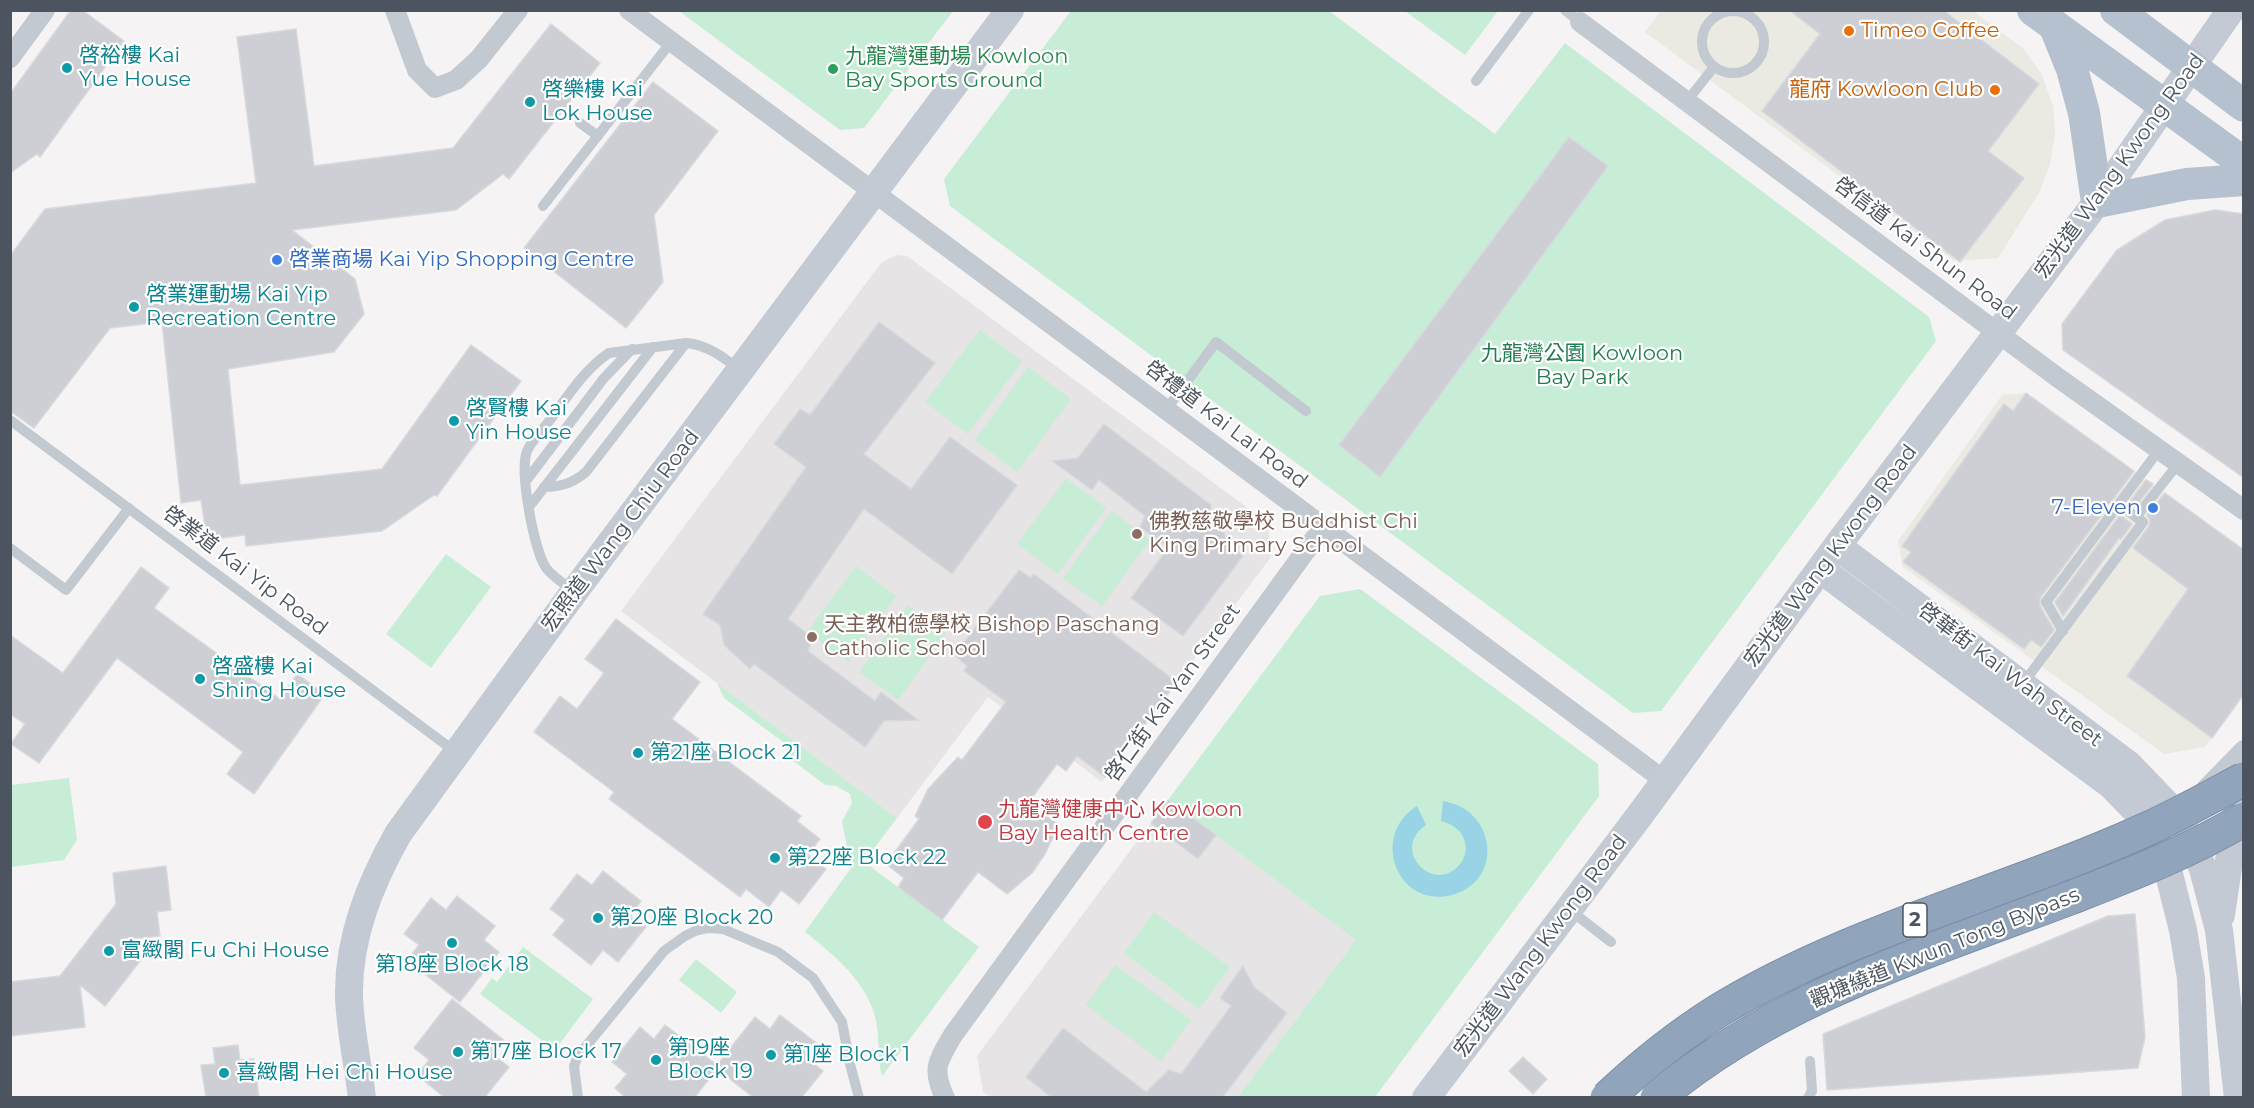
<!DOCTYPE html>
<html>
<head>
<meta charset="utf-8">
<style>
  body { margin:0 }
  #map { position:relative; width:2254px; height:1108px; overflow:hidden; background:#f5f3f3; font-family:Montserrat,sans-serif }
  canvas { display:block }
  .frame { position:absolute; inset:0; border:12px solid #4c555f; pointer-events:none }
</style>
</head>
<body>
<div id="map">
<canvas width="2254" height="1108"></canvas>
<div class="frame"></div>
</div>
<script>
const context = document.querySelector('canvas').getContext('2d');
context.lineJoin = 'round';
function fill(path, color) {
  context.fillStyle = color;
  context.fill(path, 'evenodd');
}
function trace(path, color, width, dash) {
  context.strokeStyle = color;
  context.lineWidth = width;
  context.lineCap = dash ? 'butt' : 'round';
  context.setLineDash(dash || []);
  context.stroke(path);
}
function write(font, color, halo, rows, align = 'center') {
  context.font = font + ' Montserrat,"Noto Sans TC",sans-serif';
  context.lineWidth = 4.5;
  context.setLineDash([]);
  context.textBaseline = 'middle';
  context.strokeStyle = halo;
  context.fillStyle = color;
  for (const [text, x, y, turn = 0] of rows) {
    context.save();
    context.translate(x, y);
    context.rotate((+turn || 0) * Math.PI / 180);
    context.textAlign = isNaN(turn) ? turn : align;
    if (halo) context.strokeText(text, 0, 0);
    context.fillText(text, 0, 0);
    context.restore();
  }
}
fill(new Path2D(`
  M1661,11H1973L2024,49L2042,75L2053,107L2055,133L2050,165L2040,191L1998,258L1954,261L1645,32Z
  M2026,393L2243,550V694L2205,747L2164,754L1903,567L1898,541L2002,395Z`), '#eae9e2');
fill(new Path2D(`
  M896,255L907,256L1268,523L1271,557L1102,782L988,697L897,818L621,611L881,263Z
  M1168,800L1356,940L1238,1097H991L983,1092L977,1056Z`), '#e6e4e4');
fill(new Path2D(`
  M679,11H953L864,128L840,130Z
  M1071,11H1329L1495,134L1565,43L1929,317L1936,341L1661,711L1633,713L950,206L944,179Z
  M1405,11H1498L1465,55Z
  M980,330L1022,361L968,434L925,402Z
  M1028,367L1071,399L1017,472L975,440Z
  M1066,478L1106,508L1058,574L1017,544Z
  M1112,511L1150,540L1102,606L1063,578Z
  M446,554L491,587L431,668L386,634Z
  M856,566L896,596L848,662L807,632Z
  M1360,589L1598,764L1599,796L1375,1097H1238L1356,940L1168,800L1320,596Z
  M908,605L946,633L898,700L859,672Z
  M717,683L897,818L864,862L979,947L882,1076C877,1058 880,1039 876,1021C868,982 834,955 805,932L851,868L842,821L852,803L850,794L836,786L825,785L791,759L787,745L724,698Z
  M69,778L77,840L64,860L11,867V785Z
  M1154,912L1230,967L1199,1009L1124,953Z
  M523,947L593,999L555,1050L480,994L492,978L497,982Z
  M696,959L737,992L721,1013L679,980Z
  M1115,965L1191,1020L1161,1061L1086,1005Z`), '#c7edd7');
fill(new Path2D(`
  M1443,801C1497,810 1504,881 1452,895C1398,909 1369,836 1417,806L1426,825C1389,850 1435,896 1460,864C1465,858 1467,850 1465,842C1462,830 1452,824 1441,821Z`), '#98d3e6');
const building = new Path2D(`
  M71,10H82L124,41L40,157L37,154L10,173V94Z
  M1789,10H1943L2039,84L1988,151L2024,178L1960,262L1762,111L1820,34Z
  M551,24L600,63L509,179L503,174L456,210L292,230L355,279L364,314L334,352L228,369L240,485L382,469L471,345L521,381L437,496L434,495L382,531L246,546L245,535L207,540L201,500L181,503L162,322L110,328L34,428L10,411V256L45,209L256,183L237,37L296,29L314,166L453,148Z
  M653,82L718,131L654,215L663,282L626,328L524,248Z
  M1569,137L1608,166L1380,477L1339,445Z
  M2215,210L2244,214V478L2063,350L2062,324L2117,250L2165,220Z
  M879,322L935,363L864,454L911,489L950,437L1017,485L952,574L864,509L788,619L808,634L811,643L808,651L875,701L881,692L918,720L884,721L865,747L754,664L750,669L724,645L720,625L703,614L806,467L774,444L800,409L810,415Z
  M2026,393L2134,471L2040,598V606L2054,630L2041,647L2031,640L2024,649L1903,562L1911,552L1902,546L2004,404L2013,411Z
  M1104,424L1211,505L1210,514L1218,518L1228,543L1243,556L1183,636L1131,598L1168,548L1140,527L1145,516L1099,480L1092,490L1052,461L1078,458Z
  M2146,480L2153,484L2135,507L2129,503Z
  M2165,493L2244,550V694L2212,738L2127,676L2188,589L2133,548L2149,526L2150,520L2147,515Z
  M2120,515L2132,524L2121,539L2119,538L2063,616L2055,602Z
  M141,567L169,588L154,608L280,699L297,674L325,694L254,794L227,774L243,752L117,658L39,763L11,744L25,724L10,714V635L63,673Z
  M1019,570L1031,578L1034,574L1177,682L1105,777L1077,756L1066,771L1057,764L1028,803L1059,825L1045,854L1032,873L1007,894L978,872L942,920L898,887L904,878L886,864L919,819L915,816L928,789L958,757L962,760L1006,702L964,671L967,666L954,655Z
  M616,619L700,682L672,719L801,816L797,821L820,839L808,855L826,869L799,904L781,890L769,907L746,889L740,897L609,799L614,792L534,732L560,696L577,709L604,673L585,659Z
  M1168,800L1216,835L1198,859L1151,823Z
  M166,866L171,910L157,912L160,936L124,940L144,956L105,1006L80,985L85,1027L10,1036V982L60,976L116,904L113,873Z
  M603,871L641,901L630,916L646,927L618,962L603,950L591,965L553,935L565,920L550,909L577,874L592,885Z
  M457,896L495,926L484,940L499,952L460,1002L407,960L419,945L404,934L431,898L446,910Z
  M2135,914L2145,1037L2138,1068L1827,1090L1823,1034L2108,916Z
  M1243,966L1254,987L1287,1013L1222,1098H1052L1026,1077L1063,1028L1146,1092L1169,1070L1181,1074L1231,1006L1220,998Z
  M452,999L505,1041L494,1055L509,1067L485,1097L445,1098L417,1075L429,1060L414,1048Z
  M780,1015L819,1045L808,1059L823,1071L801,1098H754L717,1069L694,1098H626L615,1088L627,1074L612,1062L640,1027L654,1039L665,1025L717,1065L755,1017L770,1029Z
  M238,1045L240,1060L254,1059L259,1098H206L201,1065L215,1064L213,1048Z
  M1523,1057L1547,1079L1533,1094L1509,1071Z`);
fill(building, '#cdcfd4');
trace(building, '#d7d9dd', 1.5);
trace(new Path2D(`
  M1565,10L1580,22
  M1702 42a31 31 0 1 1 62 0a31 31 0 1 1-62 0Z
  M1476,81L1529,10
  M1687,101L1714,67
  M580,123L598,136
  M543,206L671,42
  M1166,410L1216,342L1306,411
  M10,420L457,753
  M526,481L604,378L632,349
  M544,487C561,487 573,483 586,472L686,343
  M529,507L653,347
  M2136,517L2178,464
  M10,548L66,590L129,508
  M574,591C564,584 553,577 546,568C534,550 519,471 527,451C531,442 540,433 546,425C565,401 583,370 609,353L686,343C708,345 723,357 740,370
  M2063,631L2046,602L2159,450
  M2022,685L2143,522L2118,504
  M1571,911L1611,942
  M578,1098L574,1066L578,1056L664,951L685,936L695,931L708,928L723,929L778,952L813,978L842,1022L850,1064L859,1098
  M1808,1098L1812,1091L1810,1061`), '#c2c9d0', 10);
trace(new Path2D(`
  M395,10L417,70L435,88L456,80L479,59L518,10
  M629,10L1665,781
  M1580,22L2057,377L2244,510
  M10,58L45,10
  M2205,790L2244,750
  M945,1098C931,1068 938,1061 953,1035L1323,527`), '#c2c9d0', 20);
trace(new Path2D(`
  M1837,546L2129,765L2175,813L2191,839L2203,869L2219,930L2238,1098
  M1820,569L2111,785L2150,825L2164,854L2183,930L2191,978L2196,1098
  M2221,915L2236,813L2244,787
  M362,1098C358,1064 350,1030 349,996C348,938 370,884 398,834L574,592L1010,10
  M1426,1098L1640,815L1837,546L2097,202L2231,10`), '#c3cad4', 28);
trace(new Path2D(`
  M2033,10L2244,163
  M2116,10L2244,106
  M2055,27L2072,69L2084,113L2097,202L2187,184L2244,180`), '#b5c1ce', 32);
const highwayBridge = new Path2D(`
  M1607,1098C1641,1066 1678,1036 1718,1011C1851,930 2006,893 2147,829C2180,814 2212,796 2244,779
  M1657,1098C1775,998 1928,952 2070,898C2129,875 2189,852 2244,819`);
trace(highwayBridge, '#7b8fa8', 35, []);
trace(highwayBridge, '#90a4bc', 33);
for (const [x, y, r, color] of [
  [1849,31,6,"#e8710a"],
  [67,68,6,"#0f9aa8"],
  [833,69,6,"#2e9e5b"],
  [1995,90,6,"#e8710a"],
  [530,102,6,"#0f9aa8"],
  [277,260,6,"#3f7fe0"],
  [134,307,6,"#0f9aa8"],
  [454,421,6,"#0f9aa8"],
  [2153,508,6,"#3f7fe0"],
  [1137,534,6,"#8d6e63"],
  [812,637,6,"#8d6e63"],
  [200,679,6,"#0f9aa8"],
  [638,753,6,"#0f9aa8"],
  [985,822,8,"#e0444e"],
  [775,858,6,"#0f9aa8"],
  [598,918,6,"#0f9aa8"],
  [452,943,6,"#0f9aa8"],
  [109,951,6,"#0f9aa8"],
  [458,1052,6,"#0f9aa8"],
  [771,1055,6,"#0f9aa8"],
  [656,1060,6,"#0f9aa8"],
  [224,1073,6,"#0f9aa8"]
]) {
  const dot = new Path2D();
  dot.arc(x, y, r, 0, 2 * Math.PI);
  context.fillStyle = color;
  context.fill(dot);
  trace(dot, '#fff', 2);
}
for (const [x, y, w] of [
  [1915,920,24]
]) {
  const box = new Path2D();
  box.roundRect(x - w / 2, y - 17, w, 34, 4.5);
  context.fillStyle = '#fff';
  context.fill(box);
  trace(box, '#4c555f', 1.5);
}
write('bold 20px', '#4c555f', null, [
  ["2",1915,920]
]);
write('21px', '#c56008', '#fff', [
  ["Timeo Coffee",1861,31],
  ["龍府 Kowloon Club",1983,90,"right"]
], 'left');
write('21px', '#0d838f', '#fff', [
  ["啓裕樓 Kai",79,56],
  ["Yue House",79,80],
  ["啓樂樓 Kai",542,90],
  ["Lok House",542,114],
  ["啓業運動場 Kai Yip",146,295],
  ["Recreation Centre",146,319],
  ["啓賢樓 Kai",466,409],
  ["Yin House",466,433],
  ["啓盛樓 Kai",212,667],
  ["Shing House",212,691],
  ["第21座 Block 21",650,753],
  ["第22座 Block 22",787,858],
  ["第20座 Block 20",610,918],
  ["富緻閣 Fu Chi House",121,951],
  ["第18座 Block 18",452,965,"center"],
  ["第19座",668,1048],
  ["Block 19",668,1072],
  ["第17座 Block 17",470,1052],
  ["第1座 Block 1",783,1055],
  ["喜緻閣 Hei Chi House",236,1073]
], 'left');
write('21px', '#27864d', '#fff', [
  ["九龍灣運動場 Kowloon",845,57],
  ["Bay Sports Ground",845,81]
], 'left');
write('21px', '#4c555f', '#fff', [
  ["宏光道 Wang Kwong Road",2120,166,-54],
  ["啓信道 Kai Shun Road",1925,249,37],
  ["啓禮道 Kai Lai Road",1226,425,37],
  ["宏照道 Wang Chiu Road",621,531,-53],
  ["宏光道 Wang Kwong Road",1831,556,-53],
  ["啓業道 Kai Yip Road",245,571,37],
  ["啓華街 Kai Wah Street",2010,675,37],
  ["啓仁街 Kai Yan Street",1173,693,-54],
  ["宏光道 Wang Kwong Road",1541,946,-53],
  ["觀塘繞道 Kwun Tong Bypass",1945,948,-22]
]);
write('21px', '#366cbe', '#fff', [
  ["啓業商場 Kai Yip Shopping Centre",289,260],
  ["7-Eleven",2141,508,"right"]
], 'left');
write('21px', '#217c51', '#fff', [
  ["九龍灣公園 Kowloon",1582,354],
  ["Bay Park",1582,378]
]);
write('21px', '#785e54', '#fff', [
  ["佛教慈敬學校 Buddhist Chi",1149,522],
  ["King Primary School",1149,546],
  ["天主教柏德學校 Bishop Paschang",824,625],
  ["Catholic School",824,649]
], 'left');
write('21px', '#be3a42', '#fff', [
  ["九龍灣健康中心 Kowloon",998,810],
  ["Bay Health Centre",998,834]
], 'left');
</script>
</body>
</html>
